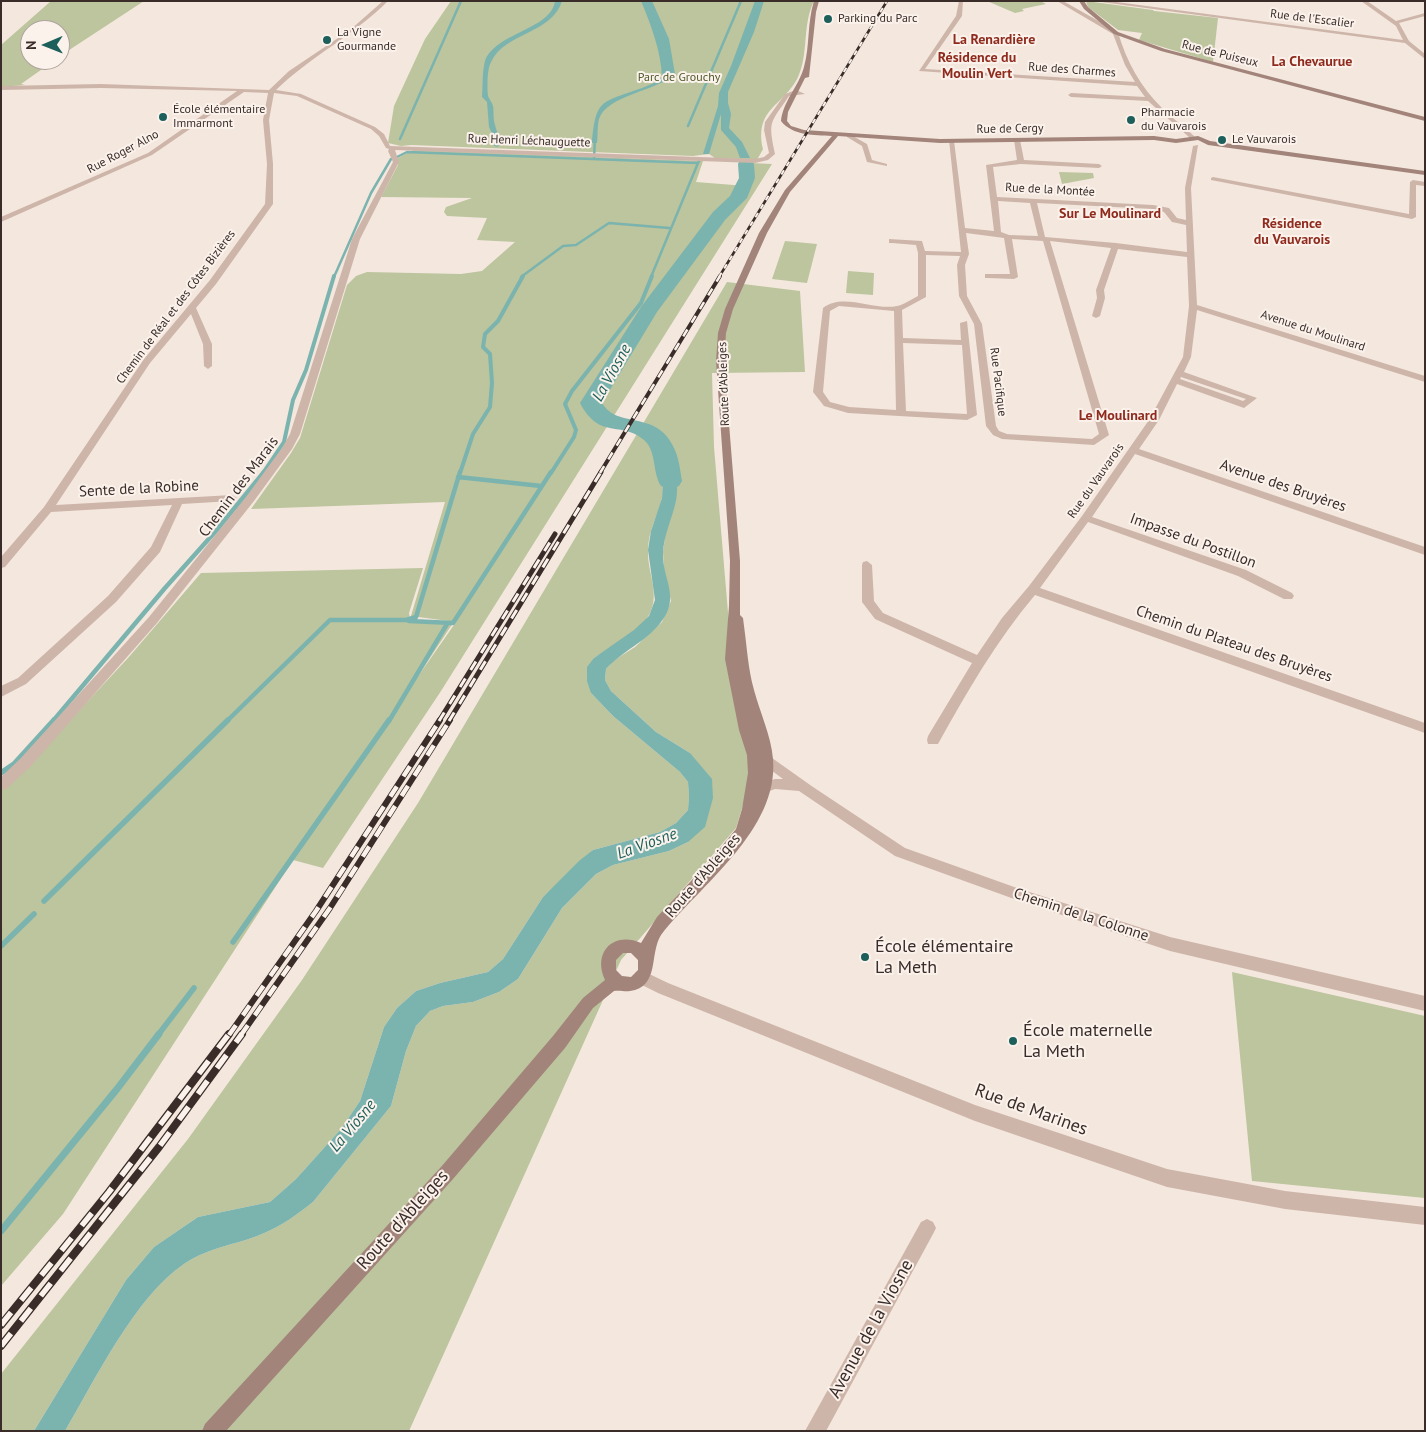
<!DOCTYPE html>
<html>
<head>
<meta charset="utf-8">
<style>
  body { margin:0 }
  #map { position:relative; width:1426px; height:1432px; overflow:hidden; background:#f4e7de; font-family:"PT Sans",sans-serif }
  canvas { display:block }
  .frame { position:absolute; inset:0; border:2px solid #3a2d29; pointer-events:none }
  .north { position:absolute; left:20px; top:20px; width:50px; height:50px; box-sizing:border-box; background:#fbf2ec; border:1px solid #aea39e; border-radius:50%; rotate:269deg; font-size:14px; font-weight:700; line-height:20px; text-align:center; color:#3a2d29 }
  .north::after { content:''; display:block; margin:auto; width:18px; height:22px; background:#1c5f5b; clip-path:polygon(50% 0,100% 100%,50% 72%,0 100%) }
</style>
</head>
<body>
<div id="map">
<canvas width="1426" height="1432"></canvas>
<div class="frame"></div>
<div class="north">N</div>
</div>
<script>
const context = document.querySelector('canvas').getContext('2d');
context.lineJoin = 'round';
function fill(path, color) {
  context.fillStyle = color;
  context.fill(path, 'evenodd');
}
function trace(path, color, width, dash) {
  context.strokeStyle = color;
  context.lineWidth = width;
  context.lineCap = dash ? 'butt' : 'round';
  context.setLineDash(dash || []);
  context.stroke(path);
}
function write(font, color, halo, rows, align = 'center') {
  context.font = font + ' "PT Sans",sans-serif';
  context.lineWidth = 4;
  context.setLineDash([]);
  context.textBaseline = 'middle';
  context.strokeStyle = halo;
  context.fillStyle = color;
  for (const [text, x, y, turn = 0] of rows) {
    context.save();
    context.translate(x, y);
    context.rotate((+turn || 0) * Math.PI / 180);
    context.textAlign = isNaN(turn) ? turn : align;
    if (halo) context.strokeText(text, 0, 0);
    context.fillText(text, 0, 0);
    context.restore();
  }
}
fill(new Path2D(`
  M51,1H144L60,56V30H30V60H55L21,84L25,85L1,87V45Z
  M451,1H814C802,25 809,53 798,77C784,106 754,108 763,149L757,160L715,158L709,154L693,156L411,145L401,146L388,143L394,106L425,39Z
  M987,1H1040L1046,4L1022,9L1024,11L1015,13Z
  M1086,1L1153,10L1154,11L1218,18L1213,62L1139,40L1142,33L1118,30L1088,7Z
  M413,150L703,161L696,182L746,186L750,178L751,163L772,164L441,691L323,868L293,860L63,1214L1,1286V790L18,776L128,658L201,573L423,568L409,613L410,619L453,623L412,685L456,622L411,616L445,502L251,509L291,453L300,438L347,285L356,276L367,272L461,274L482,271L515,242L477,240L487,218L447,216L444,212L446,207L472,198L381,197L398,165V158Z
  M1059,172L1093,173L1094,178L1062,184Z
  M785,241L817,244L807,283L772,279Z
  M848,271L874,273L873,295L846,293Z
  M727,282L800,291L805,372L712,373L714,447L732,660L759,752L736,828L621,960L409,1431H65C95,1380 135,1297 184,1264C209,1247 236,1245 262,1234C280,1227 298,1214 313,1202L391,1106L406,1051L416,1026L430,1011L443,1006L473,1002L499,992L518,979L562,908L596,874L613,865L669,851L688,842L690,753L656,732L611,691L605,680L606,669L613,661L635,647L662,622L671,601L664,569L663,552L666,531L676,500V464L662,436L654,450C660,465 665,481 662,498C658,515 648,531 648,550C647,572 660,592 650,613C642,630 610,648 594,658L591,693L613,716L680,772L688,782L689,797L688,810L676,823L660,832L593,850L543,897L503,959L488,972L440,983L416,991L397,1008L384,1027L360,1101L341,1129L296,1179L270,1202L198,1217L154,1247L126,1280L34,1431H1V1374L188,1139L302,980L418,803Z
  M1232,972L1425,1016V1198L1252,1181Z`), '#bcc59d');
fill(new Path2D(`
  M555,1H562C552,34 505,32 491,62C487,69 487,87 488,96C489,99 492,102 493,106C494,111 493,116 494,121C496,132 501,136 498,147L494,146L495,140L489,127L487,102L482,97C483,86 482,72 485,61C496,32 551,30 555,1Z
  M641,1H652L669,39L675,74C657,91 607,95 599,119C597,127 598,136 597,143H592C596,98 601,103 642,88C649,85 656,83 662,77C661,51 651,25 641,1Z
  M755,1H764L754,32L728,92V103L731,114L729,128L742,142L750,158H740L736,147L721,130V114L709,154H703L718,106L719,93L731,66Z
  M662,435C666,444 675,457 676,466C677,477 678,490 676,501C672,519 664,534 663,553C662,579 681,597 661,622C646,642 622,651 606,669L605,680L611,691L656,732L690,753L712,779L713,798L705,827L688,842L669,851L613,865L596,874L562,908L518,979L499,992L473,1002L443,1006L430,1011L416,1026L406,1051L391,1106L313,1202C298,1214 280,1227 262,1234C236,1245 209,1247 184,1264C135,1297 95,1380 65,1431H34L126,1280L154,1247L198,1217L270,1202L296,1179L341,1129L360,1101L384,1027L397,1008L416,991L440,983L488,972L503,959L543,897L579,861L593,850L660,832L676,823L688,810L689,797L688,782L680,772L613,716L591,693L587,681V667L594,658L634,630L649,616L655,600L648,550L651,531L662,498L663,481L654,450Z`), '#7bb3af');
trace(new Path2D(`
  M688,126L741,1
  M400,139L461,1
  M397,157L407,152L698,163L699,161
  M594,159L595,137
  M334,277L371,193L391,159
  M521,277L563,246L576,245L609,223L669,228
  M651,277L698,163`), '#7bb3af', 2.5);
trace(new Path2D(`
  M263,473L284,442L293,400L306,370L334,276
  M460,473L473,434L490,407L492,383L490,354L483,347L485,334L498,321L523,276
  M551,473L574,437L576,430L565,404L572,391L641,303L652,276`), '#7bb3af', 4);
trace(new Path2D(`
  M458,477L541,486
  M409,621L453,623L551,472
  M53,721L165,588L215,532L264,472
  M227,721L330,620H406L416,617L460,472
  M389,721L447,624`), '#7bb3af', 4.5);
trace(new Path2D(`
  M1,773L14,764L54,720
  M44,901L228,720
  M233,942L389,720
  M1,946L34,914
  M158,1035L194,988`), '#7bb3af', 5.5);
trace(new Path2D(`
  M1,1231L117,1089L159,1034`), '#7bb3af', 7);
fill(new Path2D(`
  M746,159L752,160L754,164L755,178L747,198L725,220L657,312L602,403C617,429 656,410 673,446C679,457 680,470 682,481L679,486L670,489L661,486C652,473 657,451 644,440C621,420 600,441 580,403L641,307L713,212L730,196L739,178L738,164L740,160Z`), '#7bb3af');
fill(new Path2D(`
  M383,1H388C354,35 310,57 276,90L301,94L375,127L384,134L390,146L755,159L764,157L769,153L764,130L765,122L785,94L796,90L805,94L789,96C770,124 768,120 775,154L768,160L755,163L395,150L399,162L360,239L300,434L292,449L254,501L157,623L30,767L6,789L1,790V777L20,759L149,617L246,497L282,448L290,434L352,239L393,162L388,151L389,149L386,148L379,136L371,129L297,96L274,93L269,120L273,164V204L216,284L196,308L212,344V366L208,369L204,366L203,344L191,314L150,363L56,505L232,495L237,498L232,501L182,504L160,552L116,602L26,684L1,697V686L18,678L108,596L151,547L172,505L51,512L5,567L1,568V557L44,507L144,359L210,280L265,204L267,164L263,120L268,93L244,92L152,155L1,222V217L148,153L237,91L101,88L1,90V86L101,84L269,90L289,71L350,30Z
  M959,1H963L962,16L925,69L1135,82L1125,65L1113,34L1057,1H1063L1118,32C1126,61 1141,88 1163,109C1173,119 1185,127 1195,137L1190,138L1148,101L1071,97L1068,95L1071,93L1145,97L1137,86L919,71L956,16Z
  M1094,1H1109L1403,40L1396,26L1361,1H1367L1396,21L1425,13V16L1399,23L1409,41L1425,54V59L1405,43Z
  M847,135H851L867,144L872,160L887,164V166L867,162L862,146L847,137Z
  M1017,138L1020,140L1024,160L1099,164L1102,166L1099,168L1021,164L993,167L997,197L1153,205L1169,208L1177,218L1186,220L1185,188L1193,146L1198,145L1191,188L1197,305L1425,376V382L1197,310L1191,357L1184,372L1257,398L1244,408L1177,384L1159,420L1139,449L1425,547V555L1135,454L1092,517L1246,570L1292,593L1294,596L1292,599H1284L1238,576L1088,522L1040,588L1425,723V733L1035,595C996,641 967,692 938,744H928L927,740L928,736L972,663L875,619L862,602V565L863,562L867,561L872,565L874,601L883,613L977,655L1002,618L1029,586L1082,516L1149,420L1183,357L1189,306L1187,257L1118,249L1104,290L1105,298L1100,316L1096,318L1092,316L1097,298L1096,290L1111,248L1050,241L1109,435L1094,445L1002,439L993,435L986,426L974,324L959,296L957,265L960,256L926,255V297L902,310L903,338L961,340L960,323L967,321L977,415L967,420L848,413L824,406L813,392L823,308C843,292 874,311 897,306C903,305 912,299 918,296V253L916,245L892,243H889V239L922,241L925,251L961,252L949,140L954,141L965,228L994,231L986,165L1017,160L1014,140ZM998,201L1030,203L1038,236L1009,235L1001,232ZM1037,203L1153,209L1164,212L1172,222L1186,225L1187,252L1116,243L1045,237ZM966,233L1004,238L1010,274H985V278H988L1014,279L1018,277L1012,239L1043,241L1099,434L1092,439L1007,434L999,431L996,426L982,324L967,296L965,265L969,254ZM839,306L894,311L896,410L849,407L830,402L823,392L830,311ZM903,343L962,345L967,414L906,411ZM1181,377L1246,399L1243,401L1180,379Z
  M1213,177L1409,214L1410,182L1413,180L1425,182V186L1416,185V217L1412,219L1211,180V178Z
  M765,753L813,787L905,848L1017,888L1170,937L1425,996V1011L1170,951L1017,900L895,856L799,791L775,789L756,796L751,795L749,791L751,787L775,779H783L760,762L759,758L760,754Z
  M641,970L668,983L975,1105L1167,1169L1285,1191L1425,1207V1225L1285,1209L1167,1187L975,1121L658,993L636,982L633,977L636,972Z
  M927,1219L933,1222L936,1228L933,1234L826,1431H805L921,1222Z`), '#ceb5a9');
fill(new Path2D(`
  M814,1H819L816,12L809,77L805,78L788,112L787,121L791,126L804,130L940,139L1154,136L1176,139L1198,136L1210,141L1425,171V175L1208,145L1198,140L1176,143L1154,140L940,143L838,136L790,192L767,233L733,309L726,333L724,361L740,561V615L743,618L744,626C747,647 748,669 754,690C760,713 771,735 773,759C779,830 700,885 661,935C649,954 660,987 630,991C625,992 620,990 614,991L593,1008L565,1048L453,1179L226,1431H202L205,1424L441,1167L553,1036L583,998L605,980C592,952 614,931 641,943L657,917L706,865L736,829L742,809L748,773L747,755L739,730L725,659L729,606L730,561L716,361L718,333L725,309L759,233L785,190L832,136C814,135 793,136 781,121C783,101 799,86 804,67C810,46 807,23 814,1ZM623,953H631L638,960V970L631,977L622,976L616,970V960Z
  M1079,1H1084L1088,7L1118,32L1165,49L1425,117V121L1161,51L1114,34L1084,9Z`), '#a2847a');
const railFar4 = new Path2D(`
  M719,277L887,1`);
const railFar3 = new Path2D(`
  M600,473L720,276`);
const railFar2 = new Path2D(`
  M439,721L555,534
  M449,721L601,472`);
const railFar1 = new Path2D(`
  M229,1035L316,911L440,720
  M241,1035L330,908L450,720`);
const rail = new Path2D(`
  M1,1325L109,1192L229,1034
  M1,1346L159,1147L242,1034`);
trace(railFar4, '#3a2d29', 2.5);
trace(railFar3, '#3a2d29', 4);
trace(railFar2, '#3a2d29', 5);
trace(railFar1, '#3a2d29', 6);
trace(rail, '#3a2d29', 8);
trace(railFar4, '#fbf2ec', 2, [5]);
trace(railFar3, '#fbf2ec', 2.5, [8]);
trace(railFar2, '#fbf2ec', 3, [10]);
trace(railFar1, '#fbf2ec', 4.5, [12]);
trace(rail, '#fbf2ec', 5.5, [16]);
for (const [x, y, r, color] of [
  [828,19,5,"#1c5f5b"],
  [327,40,5,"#1c5f5b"],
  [163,117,5,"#1c5f5b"],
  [1131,120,5,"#1c5f5b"],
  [1222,140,5,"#1c5f5b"],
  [865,957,5,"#1c5f5b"],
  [1013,1041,5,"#1c5f5b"]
]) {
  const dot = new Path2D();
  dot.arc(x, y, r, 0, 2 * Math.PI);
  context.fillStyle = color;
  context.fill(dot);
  trace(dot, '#fbf2ec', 2);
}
write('12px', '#3a2d29', '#fbf2ec', [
  ["Parking du Parc",838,19],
  ["La Vigne",337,33],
  ["Gourmande",337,47],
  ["École élémentaire",173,110],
  ["Immarmont",173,124],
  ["Pharmacie",1141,113],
  ["du Vauvarois",1141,127],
  ["Le Vauvarois",1232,140]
], 'left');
write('12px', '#3a2d29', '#fbf2ec', [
  ["Rue de l'Escalier",1312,19,7],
  ["Rue de Puiseux",1220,54,14],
  ["Rue des Charmes",1072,70,4],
  ["Rue de Cergy",1010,129,-1],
  ["Rue Henri Léchauguette",529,141,2],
  ["Rue Roger Alno",123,152,-28],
  ["Rue de la Montée",1050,190,3],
  ["Chemin de Réal et des Côtes Bizières",176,307,-53],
  ["Avenue du Moulinard",1313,331,18],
  ["Rue Pacifique",998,382,83],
  ["Route d'Ableiges",724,384,-92],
  ["Rue du Vauvarois",1096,481,-55]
]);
write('12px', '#4f5a2b', '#fbf2ec', [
  ["Parc de Grouchy",679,78]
]);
write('bold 14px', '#8f2a1d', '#fbf2ec', [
  ["La Renardière",994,40],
  ["Résidence du",977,58],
  ["Moulin Vert",977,74],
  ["La Chevaurue",1312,62],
  ["Sur Le Moulinard",1110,214],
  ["Résidence",1292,224],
  ["du Vauvarois",1292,240],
  ["Le Moulinard",1118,416]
]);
write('15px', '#3a2d29', '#fbf2ec', [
  ["Avenue des Bruyères",1283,486,19],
  ["Chemin des Marais",239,487,-53],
  ["Sente de la Robine",139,489,-3],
  ["Impasse du Postillon",1193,541,20],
  ["Chemin du Plateau des Bruyères",1234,644,19],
  ["Route d'Ableiges",703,876,-49],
  ["Chemin de la Colonne",1081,915,18]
]);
write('italic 16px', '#1c5f5b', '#fbf2ec', [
  ["La Viosne",612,373,-61],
  ["La Viosne",647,844,-20],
  ["La Viosne",353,1126,-50]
]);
write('18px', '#3a2d29', '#fbf2ec', [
  ["École élémentaire",875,947],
  ["La Meth",875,968],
  ["École maternelle",1023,1031],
  ["La Meth",1023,1052]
], 'left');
write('18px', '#3a2d29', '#fbf2ec', [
  ["Rue de Marines",1031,1110,20],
  ["Route d'Ableiges",403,1220,-48],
  ["Avenue de la Viosne",871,1329,-61]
]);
</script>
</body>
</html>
